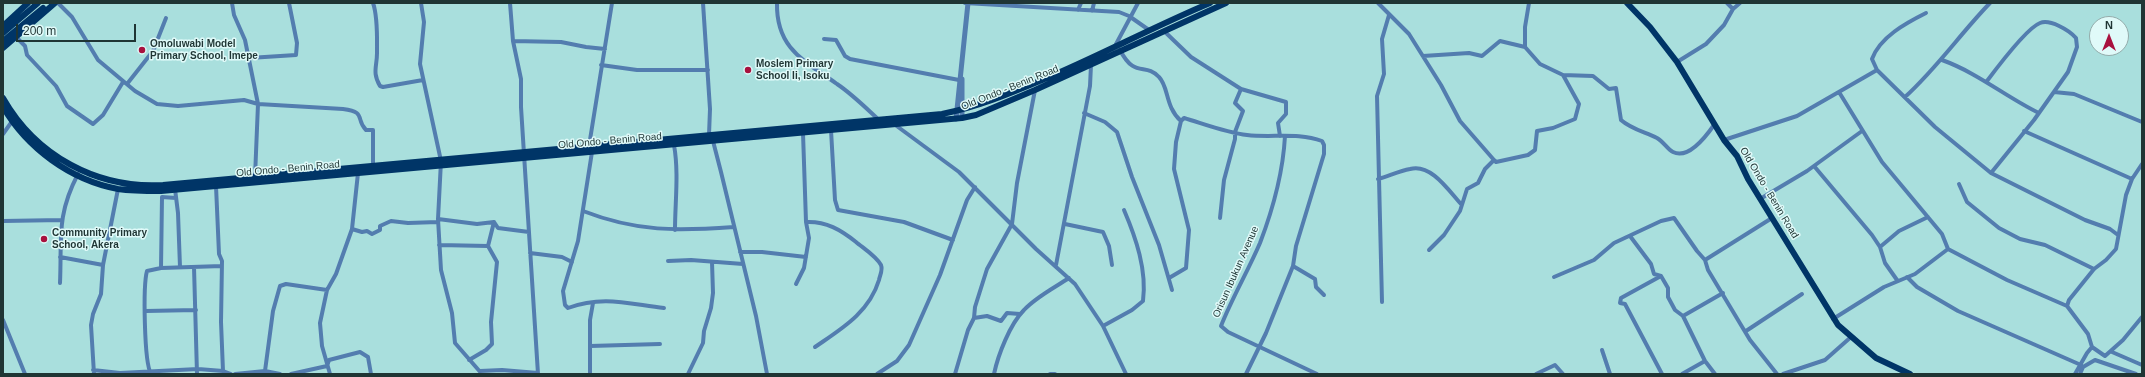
<!DOCTYPE html>
<html>
<head>
<meta charset="utf-8">
<style>
  body { margin:0 }
  #map { position:relative; width:2145px; height:377px; overflow:hidden; background:#a9dfdd; font-family:Helvetica,sans-serif }
  canvas { display:block }
  .frame { position:absolute; inset:0; border:4px solid #1f3534; pointer-events:none }
  .north { position:absolute; left:2089px; top:16px; width:40px; height:40px; box-sizing:border-box; background:#e0faf9; border:1px solid #93abaa; border-radius:50%; rotate:0deg; font-size:11px; font-weight:700; line-height:16px; text-align:center; color:#1f3534 }
  .north::after { content:''; display:block; margin:auto; width:14px; height:18px; background:#a8113e; clip-path:polygon(50% 0,100% 100%,50% 72%,0 100%) }
  .scale { position:absolute; left:16px; top:24px; width:120px; height:18px; box-sizing:border-box; border:2px solid #1f3534; border-top:0; padding-left:5px; font-size:12px; line-height:14px; white-space:nowrap; color:#1f3534; -webkit-text-stroke:3px #e0faf9; paint-order:stroke }
</style>
</head>
<body>
<div id="map">
<canvas width="2145" height="377"></canvas>
<div class="frame"></div>
<div class="north">N</div>
<div class="scale">200 m</div>
</div>
<script>
const context = document.querySelector('canvas').getContext('2d');
context.lineJoin = 'round';
function trace(path, color, width, dash) {
  context.strokeStyle = color;
  context.lineWidth = width;
  context.lineCap = dash ? 'butt' : 'round';
  context.setLineDash(dash || []);
  context.stroke(path);
}
function write(font, color, halo, rows, align = 'center') {
  context.font = font + ' Helvetica,sans-serif';
  context.lineWidth = 3;
  context.setLineDash([]);
  context.textBaseline = 'middle';
  context.strokeStyle = halo;
  context.fillStyle = color;
  for (const [text, x, y, turn = 0] of rows) {
    context.save();
    context.translate(x, y);
    context.rotate((+turn || 0) * Math.PI / 180);
    context.textAlign = isNaN(turn) ? turn : align;
    if (halo) context.strokeText(text, 0, 0);
    context.fillText(text, 0, 0);
    context.restore();
  }
}
trace(new Path2D(`
  M58,3L72,17L98,60L135,91L157,104L178,106L244,100L258,104L343,109C367,112 355,119 366,130H373V166
  M232,3L234,15L245,40L258,104L255,177
  M373,3C378,17 377,38 377,53C377,67 372,72 380,86L383,87L423,80
  M421,3L424,22L420,64L441,161L438,219L441,270L452,313L455,343L482,374
  M510,3L513,41L521,79V107L538,374
  M703,3L710,109L709,135L713,141L721,172L756,316L767,374
  M777,3C776,49 805,61 837,84C852,94 866,108 879,120
  M965,3L1119,12L1129,16L1149,30
  M1378,3L1409,34L1441,85L1460,121L1494,160
  M1727,3L1733,9
  M1078,10L1081,3
  M1092,11L1094,3
  M1926,13C1906,23 1880,37 1872,59L1877,70L1935,127L1991,173L2085,220L2110,229L2118,235
  M1164,31L1191,57L1241,89L1286,102V114L1278,123L1280,136
  M16,37L25,46L27,55L56,86L67,106L93,124L103,115L123,82
  M824,39L836,40L845,56L850,59L959,80
  M513,41L561,42L586,47L605,49
  M1115,46L1138,3
  M1525,47V27L1529,3
  M1120,50C1135,79 1145,62 1159,77C1169,87 1165,107 1181,121
  M1423,56L1469,53L1482,56L1500,41L1525,47L1540,64L1563,75L1593,76L1609,89L1616,88L1621,120C1631,129 1645,132 1657,138C1664,142 1667,149 1673,152C1689,160 1707,135 1714,125
  M249,58L296,55L297,43L289,3
  M1942,60C1978,73 2006,97 2039,113
  M1677,62L1706,44L1724,25L1733,9L1740,3
  M601,65L637,70H708
  M1987,81C1996,69 2027,28 2040,23C2050,19 2069,30 2076,38L2077,47L2068,72L2034,120L1991,173
  M127,84L153,51L166,18
  M1839,92L1882,162L1942,234L1948,249L2007,280L2067,306L2088,334L2092,347L2105,356L2123,340L2142,317
  M2054,92L2074,94L2142,122
  M1905,97C1937,68 1960,34 1990,3
  M1084,113L1105,122L1117,132L1132,177L1159,245L1172,290
  M894,124L959,172L1036,249L1075,284L1103,326L1126,374
  M831,130L835,200L838,210L904,222L953,240
  M2024,131L2132,179
  M3,134L13,120
  M1285,136C1283,173 1273,209 1260,243C1248,271 1232,298 1221,326L1228,332L1317,374
  M1724,140L1797,116L1877,70
  M674,145C679,173 675,202 675,230
  M589,146L612,3
  M592,152L578,241L563,291L565,305L568,308C603,295 629,304 664,308
  M1814,166L1872,235L1880,247L1885,263L1897,280
  M1378,179C1389,176 1399,171 1410,169C1431,163 1449,191 1461,204
  M1959,184L1967,202L1999,228L2020,239L2045,245L2094,269
  M216,186L219,254L222,261L221,322L223,371
  M175,189L178,213L180,267
  M1760,199L1807,171L1862,131
  M583,211C637,232 677,231 734,227
  M1220,218L1224,180L1235,139V132L1243,111L1235,103L1241,89
  M438,219L477,224L494,222L498,228L529,232
  M3,221L62,220
  M806,222C826,221 841,230 856,242C863,248 876,256 881,265C883,270 880,275 879,280C869,313 841,329 815,347
  M1065,224L1103,232L1109,246L1112,265
  M352,229L362,232L367,231L372,234L380,230V226L391,221L408,223L438,222
  M1630,236L1651,264L1654,274L1661,276L1668,288V297L1675,310L1683,316L1705,361L1715,374
  M439,245L488,246
  M1880,247L1899,231L1928,217
  M1429,250L1444,235L1460,211L1467,189L1478,183L1485,169L1494,160L1496,162L1528,155L1535,150L1537,131L1553,128L1575,119L1579,104L1563,75
  M740,252H762L806,257
  M530,253L562,257L572,262
  M60,257L103,265
  M1705,260L1772,218
  M668,261L691,260L743,264
  M1056,265L1090,86L1091,65
  M1293,266L1315,279L1316,287L1324,295
  M194,267L197,374
  M161,268L162,197L176,198
  M1661,276L1621,298L1620,303L1625,304L1662,374
  M1554,277L1594,260L1614,243L1661,221L1674,218L1697,251L1705,260L1708,270L1750,340L1777,374
  M1907,277L1917,287L1958,311L2081,365
  M1169,278L1186,268L1189,230L1174,169L1176,142L1181,121L1184,118C1204,124 1227,133 1247,135C1272,138 1298,132 1322,141L1324,145V154L1296,246L1293,266L1266,333L1246,374
  M60,283C62,239 56,216 78,174
  M796,284L804,268L809,238L806,222L803,133
  M1382,302L1377,96L1384,74L1382,39L1389,15
  M2067,306L2069,300L2094,269L2106,260L2116,249L2126,195L2132,179L2142,164
  M146,311L196,310
  M1683,316L1723,293
  M974,318L987,316L1001,321L1007,313L1020,314
  M1833,319L1884,287L1915,274L1948,249
  M3,320L25,374
  M1103,326L1132,310L1143,301C1147,270 1136,238 1124,210
  M1746,331L1802,294
  M590,346L660,344
  M1602,350L1610,374
  M2112,352L2142,365
  M469,360L486,350L492,344L491,322L497,262L488,246L494,222
  M93,370L120,373L198,369L223,371L231,374
  M265,371L273,311L280,286L286,284L327,290
  M480,371L502,370L538,373
  M94,374L91,325L93,314L101,294L103,265L118,189
  M151,374C144,362 143,285 147,271L161,268L222,266
  M235,374L265,371L280,374
  M291,374L327,366L329,360L360,352L368,357L371,374
  M330,374L322,346L320,323L327,290L336,274L352,229L358,173
  M590,374V320L593,303
  M688,374L703,343L704,331L711,308L713,293L712,262
  M877,374L897,361L909,345L940,275L967,200L975,187
  M955,374L968,330L974,318L975,307L987,269L1012,224L1017,183L1035,90
  M994,374C998,355 1010,324 1024,310C1036,297 1054,288 1069,278
  M1050,374H1055
  M1536,374L1555,365L1563,374
  M1682,374L1705,361
  M1783,374L1825,360L1851,337
  M2075,374L2087,353L2092,347
  M2080,374L2083,367L2095,360L2136,374`), '#537daf', 4);
trace(new Path2D(`
  M962,118V79
  M956,119L968,3`), '#537daf', 5);
trace(new Path2D(`
  M1627,3L1650,27L1677,62L1724,140L1737,156L1748,179L1838,325L1876,358L1910,374
  M3,26L28,3
  M3,33L38,3
  M3,41L43,8
  M3,48L55,3
  M3,98C36,156 97,189 163,185L942,114C977,107 1009,94 1042,80C1099,56 1153,27 1210,3
  M3,107C27,148 70,180 118,189C132,191 147,191 161,191L962,118L976,115L1035,90L1226,3`), '#003567', 6);
for (const [x, y, r, color] of [
  [142,50,4,"#a8113e"],
  [748,70,4,"#a8113e"],
  [44,239,4,"#a8113e"]
]) {
  const dot = new Path2D();
  dot.arc(x, y, r, 0, 2 * Math.PI);
  context.fillStyle = color;
  context.fill(dot);
  trace(dot, '#e0faf9', 1.5);
}
write('bold 10px', '#1f3534', '#e0faf9', [
  ["Omoluwabi Model",150,44],
  ["Primary School, Imepe",150,56],
  ["Moslem Primary",756,64],
  ["School Ii, Isoku",756,76],
  ["Community Primary",52,233],
  ["School, Akera",52,245]
], 'left');
write('10px', '#1f3534', '#e0faf9', [
  ["Old Ondo - Benin Road",1010,88,-22],
  ["Old Ondo - Benin Road",610,141,-5],
  ["Old Ondo - Benin Road",288,169,-5],
  ["Old Ondo - Benin Road",1769,193,59],
  ["Orisun Ibukun Avenue",1236,272,-66]
]);
</script>
</body>
</html>
